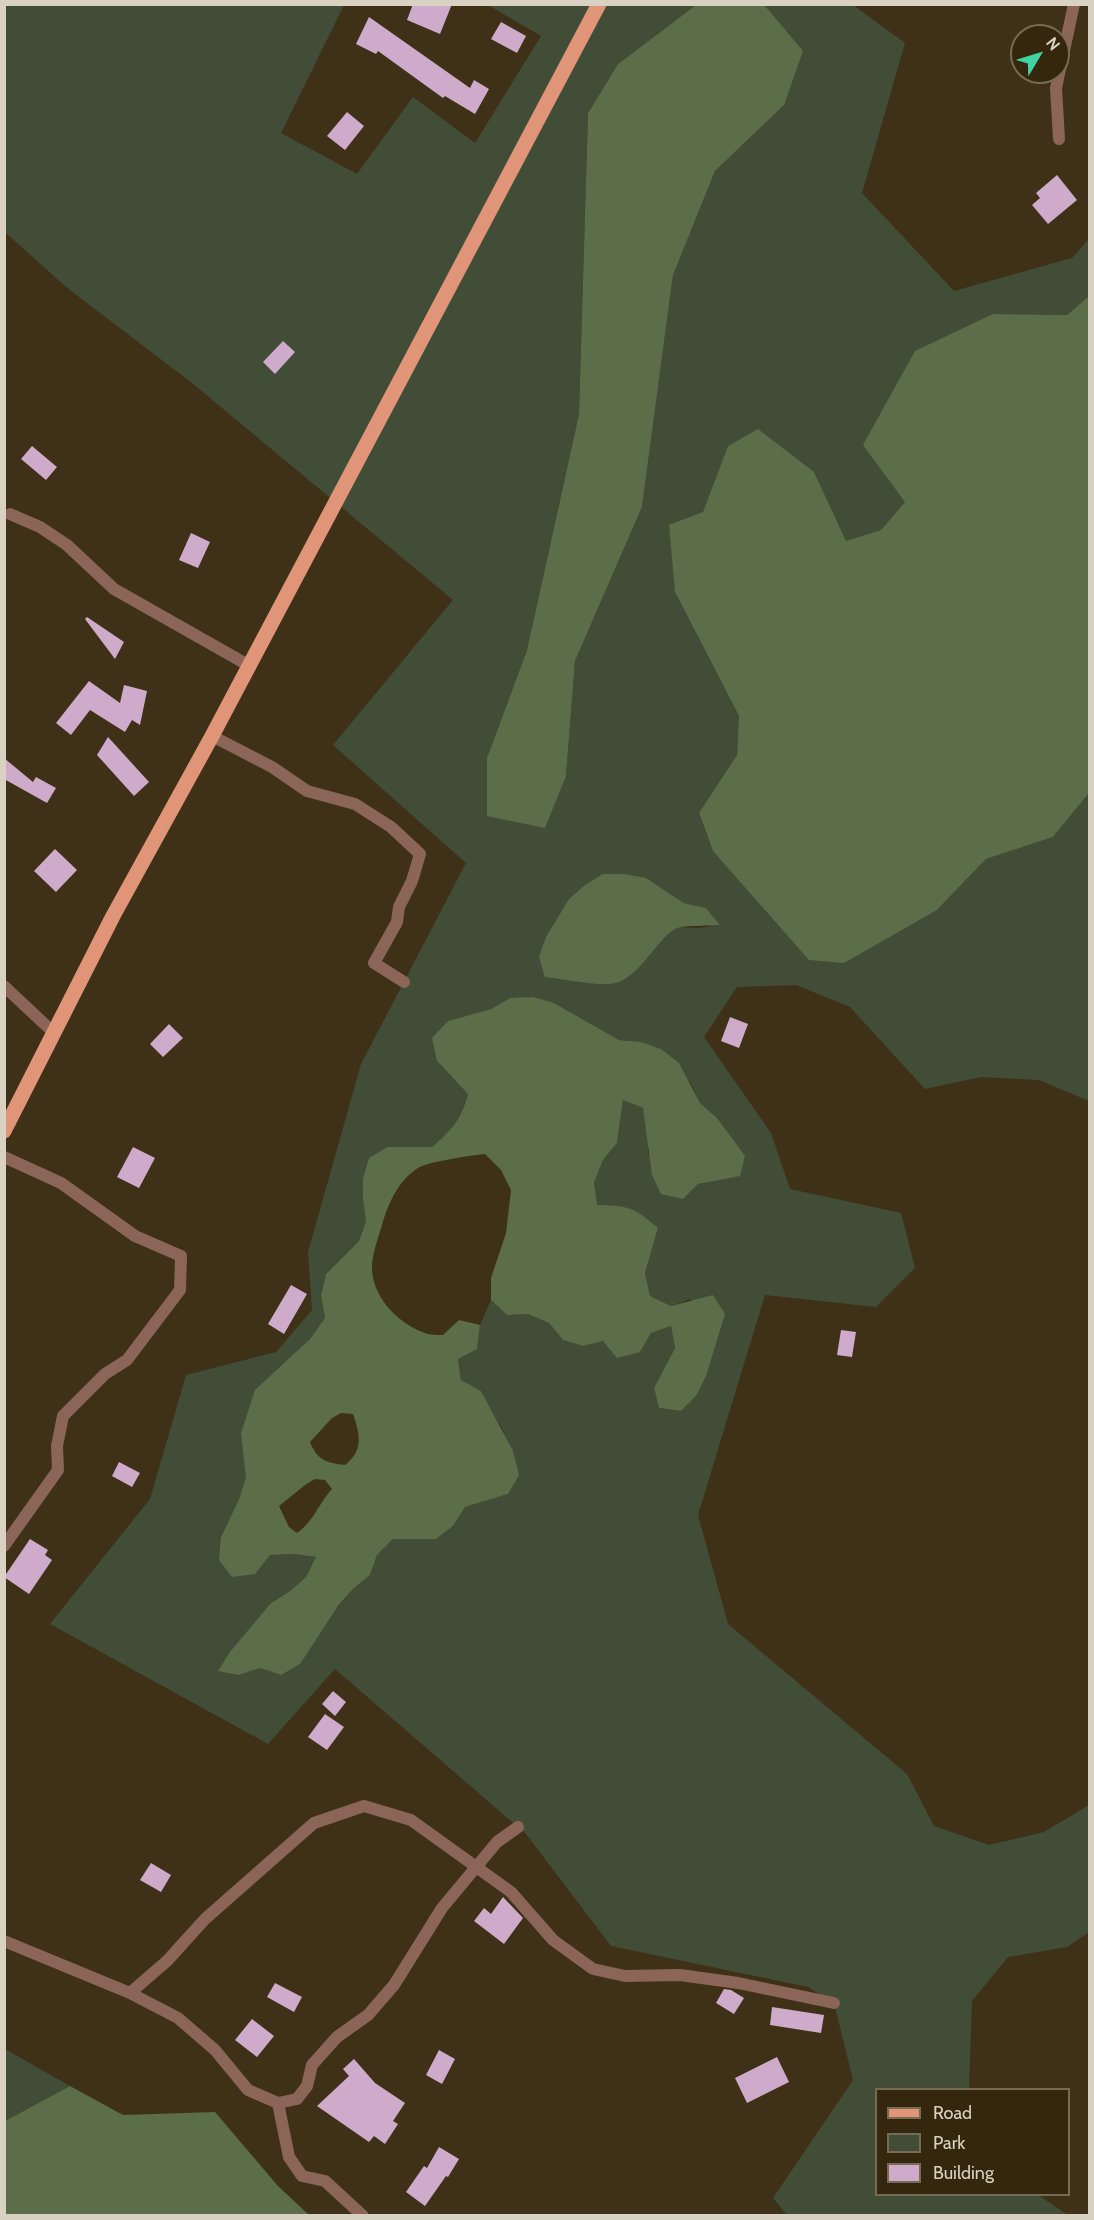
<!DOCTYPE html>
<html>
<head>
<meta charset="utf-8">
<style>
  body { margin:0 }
  #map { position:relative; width:1094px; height:2220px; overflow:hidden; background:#3e3117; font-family:Cabin,sans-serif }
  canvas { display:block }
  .frame { position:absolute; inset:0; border:6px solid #d9d2c2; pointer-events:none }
  .legend { position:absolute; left:875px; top:2088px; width:195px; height:108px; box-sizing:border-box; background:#34270d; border:2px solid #766b55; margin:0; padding:8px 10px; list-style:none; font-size:18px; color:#d9d2c2 }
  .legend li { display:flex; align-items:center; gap:12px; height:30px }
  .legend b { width:30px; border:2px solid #766b55 }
  .north { position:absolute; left:1010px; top:24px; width:60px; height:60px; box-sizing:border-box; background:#34270d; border:2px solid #766b55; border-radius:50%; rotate:52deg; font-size:16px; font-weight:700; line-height:24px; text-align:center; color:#d9d2c2 }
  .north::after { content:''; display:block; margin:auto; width:21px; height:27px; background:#40d4a2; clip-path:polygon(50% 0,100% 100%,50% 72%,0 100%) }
</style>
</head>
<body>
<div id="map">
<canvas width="1094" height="2220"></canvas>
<div class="frame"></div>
<ul class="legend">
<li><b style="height:8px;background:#e19578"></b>Road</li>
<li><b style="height:16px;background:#424d38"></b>Park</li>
<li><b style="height:16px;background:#cfabcb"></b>Building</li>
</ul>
<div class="north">N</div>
</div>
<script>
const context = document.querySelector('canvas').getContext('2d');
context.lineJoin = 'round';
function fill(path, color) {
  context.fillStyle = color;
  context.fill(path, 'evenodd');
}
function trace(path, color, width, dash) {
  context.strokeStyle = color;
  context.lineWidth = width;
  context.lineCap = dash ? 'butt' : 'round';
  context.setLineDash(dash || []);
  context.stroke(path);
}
fill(new Path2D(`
  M5,5H344L281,133L357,174L413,97L475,143L541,36L488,5H696L618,64L588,113L579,414L527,650L487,758L566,776L575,661L642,507L673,275L715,171L784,105L766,6L760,5H853L905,43L862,193L954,291L1072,258L1089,239V296L1067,315L993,314L905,502L881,530L846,542L814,472L728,446L675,592L739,716L737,755L699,814L713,851L937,910L986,859L1053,837L1089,793V1101L1039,1080L981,1077L925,1089L850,1007L796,985L737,987L704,1037L771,1133L790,1189L901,1213L915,1268L876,1307L765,1295L698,1515L728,1624L907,1774L934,1826L989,1845L1044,1832L1089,1805V1932L1067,1947L1008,1957L972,2001L969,2089L876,2090V2194L1038,2195L1068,2215H787L773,2198L853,2080L834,2003L808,1987L611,1946L526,1834L335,1669L268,1744L50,1624L150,1499L186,1375L276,1352L312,1310L308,1252L361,1064L466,863L333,745L453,600L192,383L66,287L5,232ZM646,878L684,903L706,908L720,925L699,928L677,927L659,942ZM510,998L554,1003L619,1040L641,1042L690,1082L700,1103L717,1118L740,1175L698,1184L683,1199L648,1153V1132L643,1108L623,1100L617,1143L603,1160L594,1183L596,1205C627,1205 635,1209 658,1228L645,1273L650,1296L671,1306L691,1299L696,1396L681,1411L659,1408L654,1388L675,1348L671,1326L651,1333L640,1352L603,1341L583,1346L563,1340L549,1323L528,1314L507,1315L491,1300L480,1325L477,1349L458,1358L461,1381L481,1391L491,1411L503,1430L508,1494L465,1507L453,1526L436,1539H393L377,1555L370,1575L353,1589L281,1675L260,1668L239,1675L271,1603L290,1591L306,1577L316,1557L294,1554L270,1555L254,1574L221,1537L239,1499L288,1361L310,1339L325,1318L321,1295L326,1274L359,1241L366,1221L363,1199V1178L369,1158L387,1147H432C452,1130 460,1119 468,1094L437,1061L448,1021L491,1009Z
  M5,2049L70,2086L5,2121Z`), '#424d38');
fill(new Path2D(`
  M760,5L765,6L803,51L784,105L715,171L673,275L642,507L575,661L566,776L545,828L487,816V758L527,650L579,414L588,113L618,64L696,5Z
  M1089,296V793L1053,837L986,859L937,910L844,963L809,960L713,851L699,813L737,755L739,716L675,592L669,525L703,512L728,446L758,429L814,472L846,541L881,530L905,502L863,445L915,351L993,314L1067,315Z
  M603,874H624L646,878L684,903L706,908L720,925C710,926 681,925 675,929C653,943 638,982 609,984C591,985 563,979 545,977L539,957L546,937L569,899L585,885Z
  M533,997L554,1003L619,1040L641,1042L661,1049L679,1063L700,1103L717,1118L745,1156L740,1176L698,1184L683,1199L661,1194L652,1175L643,1108L623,1100L617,1143L603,1160L594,1183L597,1205C628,1205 635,1208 658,1228L645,1273L650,1296L671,1306L713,1295L725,1314L706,1376L696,1396L681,1411L659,1408L654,1388L675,1348L671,1326L651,1333L640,1352L617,1358L603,1341L583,1346L563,1340L549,1323L528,1314L507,1315L491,1300V1278L506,1233L511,1190L501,1170L485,1154C472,1155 427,1162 418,1168C398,1181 389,1202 382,1225C378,1238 373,1252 372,1265C371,1296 397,1323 425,1333C430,1335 438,1335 443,1335L459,1320L480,1325L477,1349L458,1359L461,1380L481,1391L513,1451L519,1475L508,1494L465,1507L453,1526L436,1539H393L377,1555L370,1575L353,1589L338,1606L300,1664L281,1675L260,1668L239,1675L218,1671L230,1652L271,1603L290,1591L306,1577L316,1557L294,1554L270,1555L255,1574L232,1577L219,1560L221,1537L239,1499L246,1478L241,1433L255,1390L310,1339L325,1318L321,1295L326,1274L359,1241L366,1221L363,1199V1178L369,1158L387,1147H432C452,1130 461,1119 468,1094L437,1061L432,1038L448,1021L491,1009L510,998ZM341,1413L353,1414C360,1435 364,1450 345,1465C327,1463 317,1460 310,1442L332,1418ZM315,1479L325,1480L332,1489C319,1503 314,1521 297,1533L289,1527L279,1506L305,1485Z
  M70,2086L123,2115L215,2112L278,2186L309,2215H5V2121Z`), '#5b6d49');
fill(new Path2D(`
  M413,4H452L440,34L407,20Z
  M369,17L470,88L474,80L489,89L475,114L445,96L443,98L378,51L376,54L356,44Z
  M501,22L526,36L517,53L491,39Z
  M347,112L364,126L345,150L327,136Z
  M1057,175L1077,200L1048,224L1032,205L1040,198L1036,193Z
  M283,341L295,352L275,374L263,362Z
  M32,446L57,467L46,480L21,459Z
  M191,533L210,542L198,568L179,560Z
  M87,617L124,642L115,659L85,619Z
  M89,681L120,703L124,685L147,691L140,725L132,720L125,732L90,710L71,735L56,723Z
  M108,737L149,782L134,796L97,755Z
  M4,758L33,782L36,777L56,788L47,803L4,779Z
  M55,849L77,870L56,892L34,871Z
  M730,1017L748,1024L739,1048L721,1041Z
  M169,1024L183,1038L163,1057L150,1044Z
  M133,1147L155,1158L139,1188L117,1177Z
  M291,1285L307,1294L284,1334L268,1324Z
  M841,1330L856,1332L852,1357L837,1355Z
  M119,1462L140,1473L132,1487L112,1476Z
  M30,1539L48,1550L45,1555L52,1560L29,1594L4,1577Z
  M333,1691L346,1702L335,1716L322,1704Z
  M325,1714L344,1727L327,1750L308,1737Z
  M151,1863L171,1875L161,1892L140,1880Z
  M503,1897L523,1918L504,1944L474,1921L484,1908L491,1914Z
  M275,1983L302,1997L294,2012L267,1997Z
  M724,1989L731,1990L744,1998L734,2014L716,2003Z
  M772,2007L824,2015L821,2033L770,2025Z
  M252,2019L274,2036L257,2057L235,2040Z
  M439,2050L455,2059L442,2084L426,2075Z
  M777,2057L789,2082L747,2103L735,2078Z
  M354,2059L375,2083L405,2103L393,2121L398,2124L385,2144L374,2136L369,2142L317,2106L349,2076L343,2069Z
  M439,2147L459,2159L448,2177L446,2176L425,2206L406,2192L424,2166L427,2168Z`), '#cfabcb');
trace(new Path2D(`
  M1059,139L1056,88L1074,4
  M10,514L40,527L67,545L114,589L248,665
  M212,736L272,767L307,791L355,804L391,827L420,854L412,881L399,907L397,922L374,963L404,982
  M4,986L53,1032
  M4,1157L61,1183L135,1236L181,1256L180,1290L127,1360L105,1374L63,1416L57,1446L58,1470L4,1546
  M4,1941L130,1993L178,2018L215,2050L248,2090L278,2103L297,2099L307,2086L312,2065L337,2037L368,2015L394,1985L442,1908L497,1842L518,1827
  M130,1993L167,1961L205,1919L314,1823L364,1806L411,1820L511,1892L553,1940L593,1969L625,1976L680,1975L738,1983L834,2003
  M278,2103L289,2157L302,2176L325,2181L363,2216`), '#8b6557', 12);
trace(new Path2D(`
  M4,1131L113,916L212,736L599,4`), '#e19578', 15);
</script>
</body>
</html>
